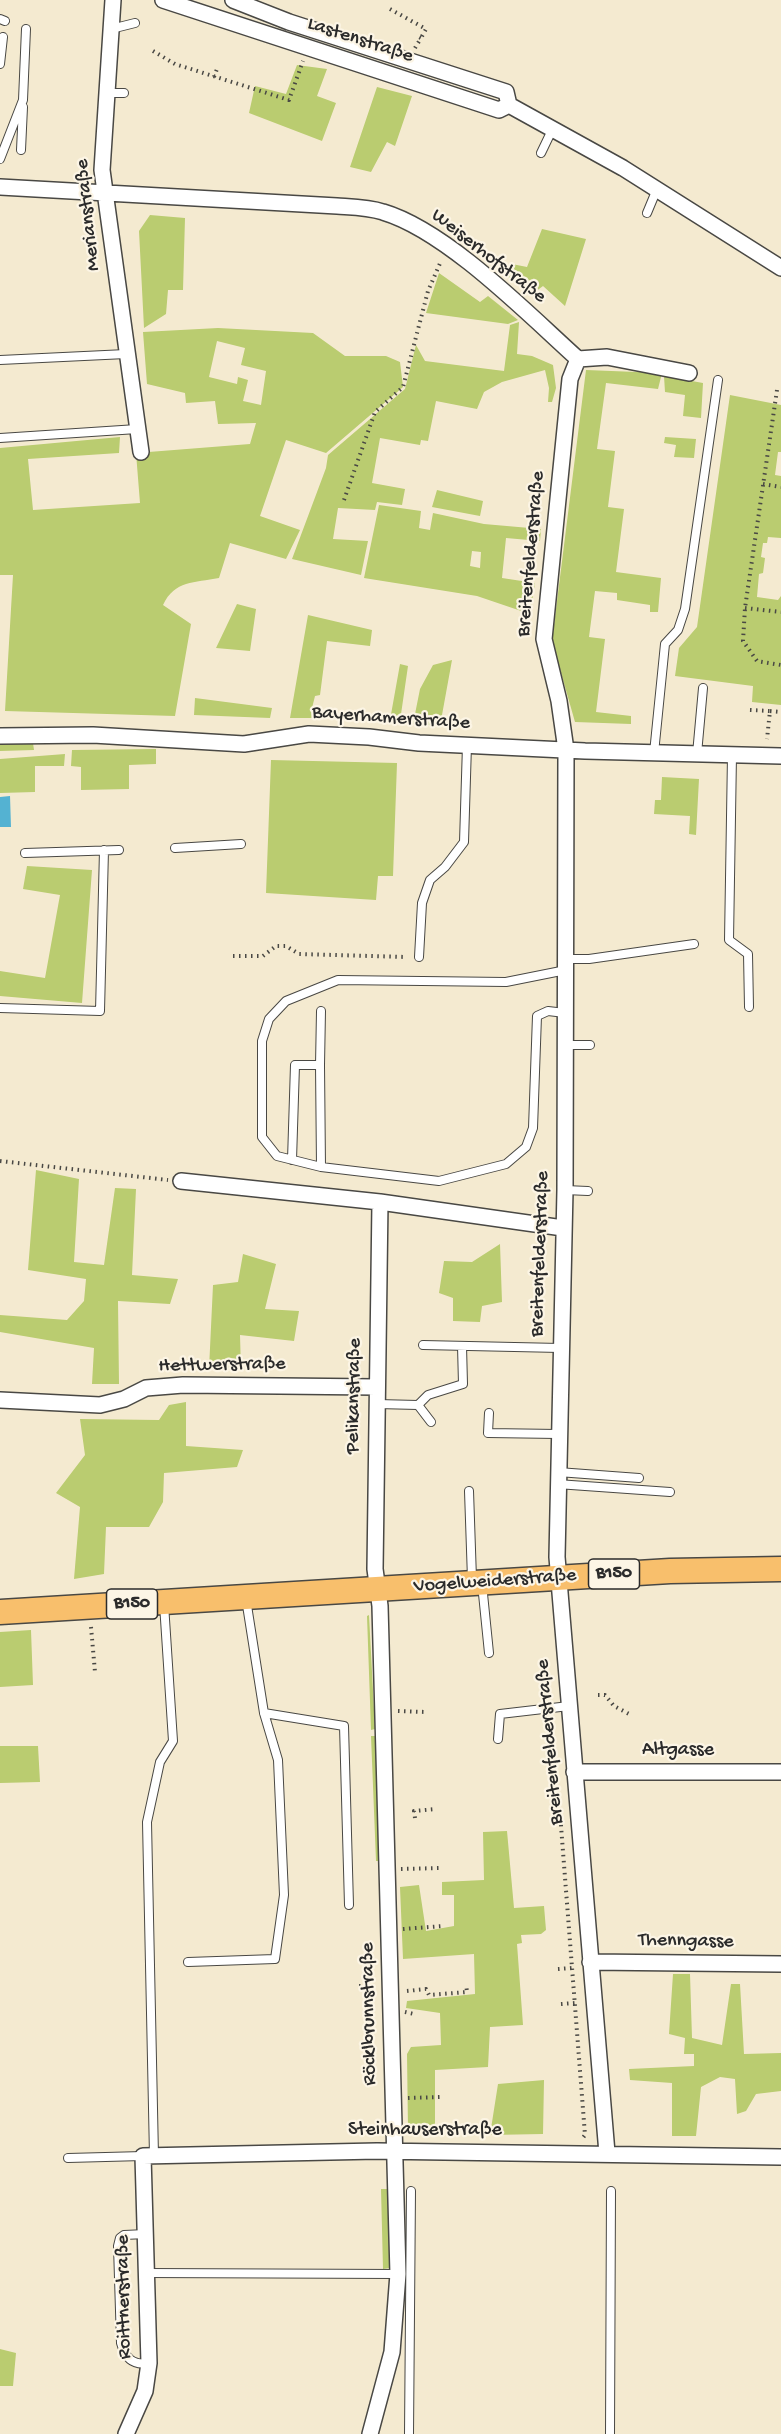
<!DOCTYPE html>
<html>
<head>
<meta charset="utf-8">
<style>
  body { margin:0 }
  canvas { display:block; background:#f4ead0 }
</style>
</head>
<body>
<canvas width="781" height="2434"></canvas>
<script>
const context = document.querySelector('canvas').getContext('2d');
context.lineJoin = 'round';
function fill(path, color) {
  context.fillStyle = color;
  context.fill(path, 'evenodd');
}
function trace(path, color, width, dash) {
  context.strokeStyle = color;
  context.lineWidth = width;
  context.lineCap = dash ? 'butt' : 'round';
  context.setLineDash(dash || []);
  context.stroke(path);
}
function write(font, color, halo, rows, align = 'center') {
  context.font = font + ' "Gochi Hand",sans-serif';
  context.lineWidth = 4.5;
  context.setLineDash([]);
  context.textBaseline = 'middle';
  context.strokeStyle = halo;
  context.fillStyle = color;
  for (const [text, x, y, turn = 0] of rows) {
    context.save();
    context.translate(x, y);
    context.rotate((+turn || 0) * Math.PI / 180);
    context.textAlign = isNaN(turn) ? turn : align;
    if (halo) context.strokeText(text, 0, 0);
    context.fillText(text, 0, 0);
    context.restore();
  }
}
fill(new Path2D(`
  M297,65L327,69L317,96L336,103L322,141L249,113L255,86L286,94Z
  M377,87L412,96L395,146L387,142L371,172L350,167Z
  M150,215L185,218L183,290H168L166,314L144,328L139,231Z
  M542,229L586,239L565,306L543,286L535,292L506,276L512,264L527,267Z
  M439,273L480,302L488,296L518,320L508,324L426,313Z
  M519,322L517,354L532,356L553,365L556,388L552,402H548L549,388L545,370L502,382L484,392L477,409L436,401L428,441L421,440L420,445L380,438L372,483L405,489L402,505L377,502L375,510L338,508L333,539L368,541L361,575L292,559L326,468L328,455L405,389L416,345L425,361L504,371L510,325Z
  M218,328L313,333L345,356H386L400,362L403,387L326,453L286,440L260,516L300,530L286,559L230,543L219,578C194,583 175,580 163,605L191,624L175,716L5,711L13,575H0V448L120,437L119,453L28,459L33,510L140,503L136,453L250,444L256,423L218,424L215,401L186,403L185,393L147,384L143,332ZM217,341L245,348L241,365L266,371L261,405L243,401L248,380L238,377L237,384L209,377Z
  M586,370L662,373L658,389L606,383L597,449L615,451L608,507L624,509L616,572L661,578L658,612H650V605L617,600V593L595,591L589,637L605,639L596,712L631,716V724L575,722L552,641Z
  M664,376L703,383L701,418L683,416L685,395L665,392Z
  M730,395L781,405V452H778L775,475L781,476V538L768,537L767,543H763L761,557L765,558L763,573L759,574L757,597L778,600L781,596V705L752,702L753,686L675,676L679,648L697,627Z
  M665,437L696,439L694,458L674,457L676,445L664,443Z
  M437,490L483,501L480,516L432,507Z
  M379,505L421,511L419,528L430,530L433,513L484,524L541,529L540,541L506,538L502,578L535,583L530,614L477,596L364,578ZM472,551L481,552L480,568L470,566Z
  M237,604L256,609L250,651L216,648Z
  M308,615L372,630L370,646L327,641L320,695L315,696L312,708L321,709L320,718H290Z
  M452,660L440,726L413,724L420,689L433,665Z
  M400,664L408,666L400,721L390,720Z
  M195,698L272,708L270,718L194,715Z
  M33,743L34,750L0,751V744Z
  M156,749V764L129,765V789L81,790V767L71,766L72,750Z
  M65,754L64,766H35V792L0,793V759Z
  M271,760L397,763L393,876H378L376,900L266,893Z
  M662,777L699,779L696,835L689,834L690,816L654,814L655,800H661Z
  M27,866L92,870L82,1003L0,996V971L45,978L60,895L23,889Z
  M36,1170L79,1179L74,1262L104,1265L115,1188L136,1189L132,1275L178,1279L170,1304L118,1301L119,1384H92L94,1348L0,1332V1315L67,1320L84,1301L86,1279L28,1270Z
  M500,1244L502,1302L482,1306L480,1322L453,1321V1298L439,1293L444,1261L472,1262Z
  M243,1254L276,1264L265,1309L299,1311L294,1341L240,1335L241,1370L209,1369L213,1285L238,1282Z
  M186,1402V1446L243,1450L237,1467L164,1473L163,1502L149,1527H106L104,1574L74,1579L80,1507L56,1493L85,1455L80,1419L159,1420L169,1405Z
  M369,1615L375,1729L371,1730L367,1616Z
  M31,1630L33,1685L0,1687V1632Z
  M371,1736H375L380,1861H376Z
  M0,1746H38L40,1782L0,1783Z
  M507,1831L514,1908L544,1906L546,1930L541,1934L521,1935L522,1943L517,1944L523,2025L490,2027L488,2067L435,2070V2131L408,2130L407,2054L411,2047L441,2045L440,2013L406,2008L407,2001L475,1994L474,1954L403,1959L400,1887L419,1885L426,1931L454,1926V1895H442V1882L484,1880L483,1832Z
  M673,1974H690L692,2038L722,2045L731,1984H740L744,2054L781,2053V2091L756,2094L746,2111L737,2114L735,2079L720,2077L701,2087L696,2136H672V2083L630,2080L629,2069L694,2066V2054H684L685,2038L669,2034Z
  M544,2080L543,2134L490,2135L498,2084Z
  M381,2189H391L390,2268L383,2269Z
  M0,2349L16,2353L13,2386H0Z`), '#bacc70');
fill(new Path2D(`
  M10,796L11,827H0V797Z`), '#54b2d2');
const lane = new Path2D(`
  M0,19L5,21
  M111,29L135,23
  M0,64L3,37
  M107,93H124
  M21,150L23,107
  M541,153L553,128
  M0,159L23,100L26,29
  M647,213L657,189
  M0,360L126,354
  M0,438L137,429
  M654,753L665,644L678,630L685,609L718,380
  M697,754L703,688
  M732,755L729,940L748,954L749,1007
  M175,848L241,844
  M25,853L119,850
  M419,957L422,903L430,880L445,867L464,842L467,745
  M566,959H589L694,944
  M0,1008L100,1011L104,850
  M565,1013L548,1011L537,1016L533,1128L526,1147L506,1164L439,1181L321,1167L277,1156L262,1137V1041L269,1019L286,1001L338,980L506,982L566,970
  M565,1045H590
  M320,1065L321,1011
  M292,1160L295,1065H320L321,1167
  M565,1190L588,1191
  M423,1345L560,1348
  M377,1404L418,1405L428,1395L463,1384L462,1346
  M418,1405L431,1422
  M489,1413L488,1433L558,1434
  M558,1472L639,1478
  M557,1484L670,1492
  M469,1491L472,1579
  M482,1584L489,1653
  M264,1713L344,1726L349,1905
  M498,1739L500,1714L569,1706
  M188,1962L275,1959L284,1895L278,1760L264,1713L246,1599
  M154,2156L147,1822L160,1762L173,1741L164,1604
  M68,2158L143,2156
  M146,2234L124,2235L120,2238L118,2246L121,2343C125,2358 133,2366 149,2363
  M145,2273L398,2274
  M409,2434L411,2191
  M610,2434L611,2191`);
const street = new Path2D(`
  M113,0L102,170L141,452
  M163,0L499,110L509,105
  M233,0L289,22L506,92L509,105L623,168L781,268
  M0,187L337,206C352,207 368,207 383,212C447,231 528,314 578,359L607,357L689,373
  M578,359L570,379L544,639L559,701L566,750L565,1190L557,1557L607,2153
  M0,736L93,735L244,744L309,734L369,737L419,743L585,751L781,756
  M181,1181L380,1202L563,1228
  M0,1400L100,1405L124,1399L146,1388L183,1385L376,1387
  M574,1772H781
  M590,1962L781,1964
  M126,2434L145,2391L149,2363L143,2156L377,2151L781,2157
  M370,2434L392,2352L398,2274L380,1606L375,1569L380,1202`);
const primary = new Path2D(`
  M0,1612L670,1571L781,1569`);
trace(lane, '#494844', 10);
trace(street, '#494844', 18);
trace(primary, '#494844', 27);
trace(new Path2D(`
  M390,9L426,29L421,38
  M415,48L421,38L417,36
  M153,51L175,64L289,100L303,61
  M214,77L217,69
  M777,390L745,608L743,641L757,661L781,665
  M763,484L781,487
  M344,500L375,412L403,387L428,291L441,261
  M745,608L781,612
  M750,710L770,711L767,739
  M770,711L781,712
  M233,956H263L276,946H286L299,954L406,957
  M0,1161L168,1180
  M91,1627L95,1672
  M598,1695H605L614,1706L631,1715
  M398,1711L426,1712
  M560,1813L585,2135L582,2139
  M415,1818L414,1811L436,1809
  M401,1869L441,1868
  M403,1929L443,1926
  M558,1969L572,1968
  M359,1986H366
  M407,1991L426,1989L429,1995L467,1992L466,1984
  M561,2004L575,2003
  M405,2012L414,2014
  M408,2098L440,2097`), '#494844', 4, [1.5, 4.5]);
trace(lane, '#fff', 8);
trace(street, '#fff', 15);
trace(primary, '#f8bf6c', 24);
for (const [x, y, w] of [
  [614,1574,51],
  [132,1604,51]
]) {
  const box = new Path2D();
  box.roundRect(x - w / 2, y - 15, w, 30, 4.5);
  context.fillStyle = '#fcf5e5';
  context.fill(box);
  trace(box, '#2b2b2b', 1.5);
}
write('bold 18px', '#2b2b2b', null, [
  ["B150",614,1574],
  ["B150",132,1604]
]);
write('20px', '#2b2b2b', '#fcf5e5', [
  ["Lastenstraße",360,41,18],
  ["Merianstraße",89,215,-96],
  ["Weiserhofstraße",488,257,38],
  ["Breitenfelderstraße",532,554,-85],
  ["Bayerhamerstraße",391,719,4],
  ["Breitenfelderstraße",541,1254,-88],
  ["Hettwerstraße",222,1366,-1],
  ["Pelikanstraße",355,1396,-89],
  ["Vogelweiderstraße",495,1582,-4],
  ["Breitenfelderstraße",551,1742,-95],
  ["Altgasse",678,1751],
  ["Thenngasse",686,1942,1],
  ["Röcklbrunnstraße",370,2014,-91],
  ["Steinhauserstraße",425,2131],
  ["Roittnerstraße",125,2297,-91]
]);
</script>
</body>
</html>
